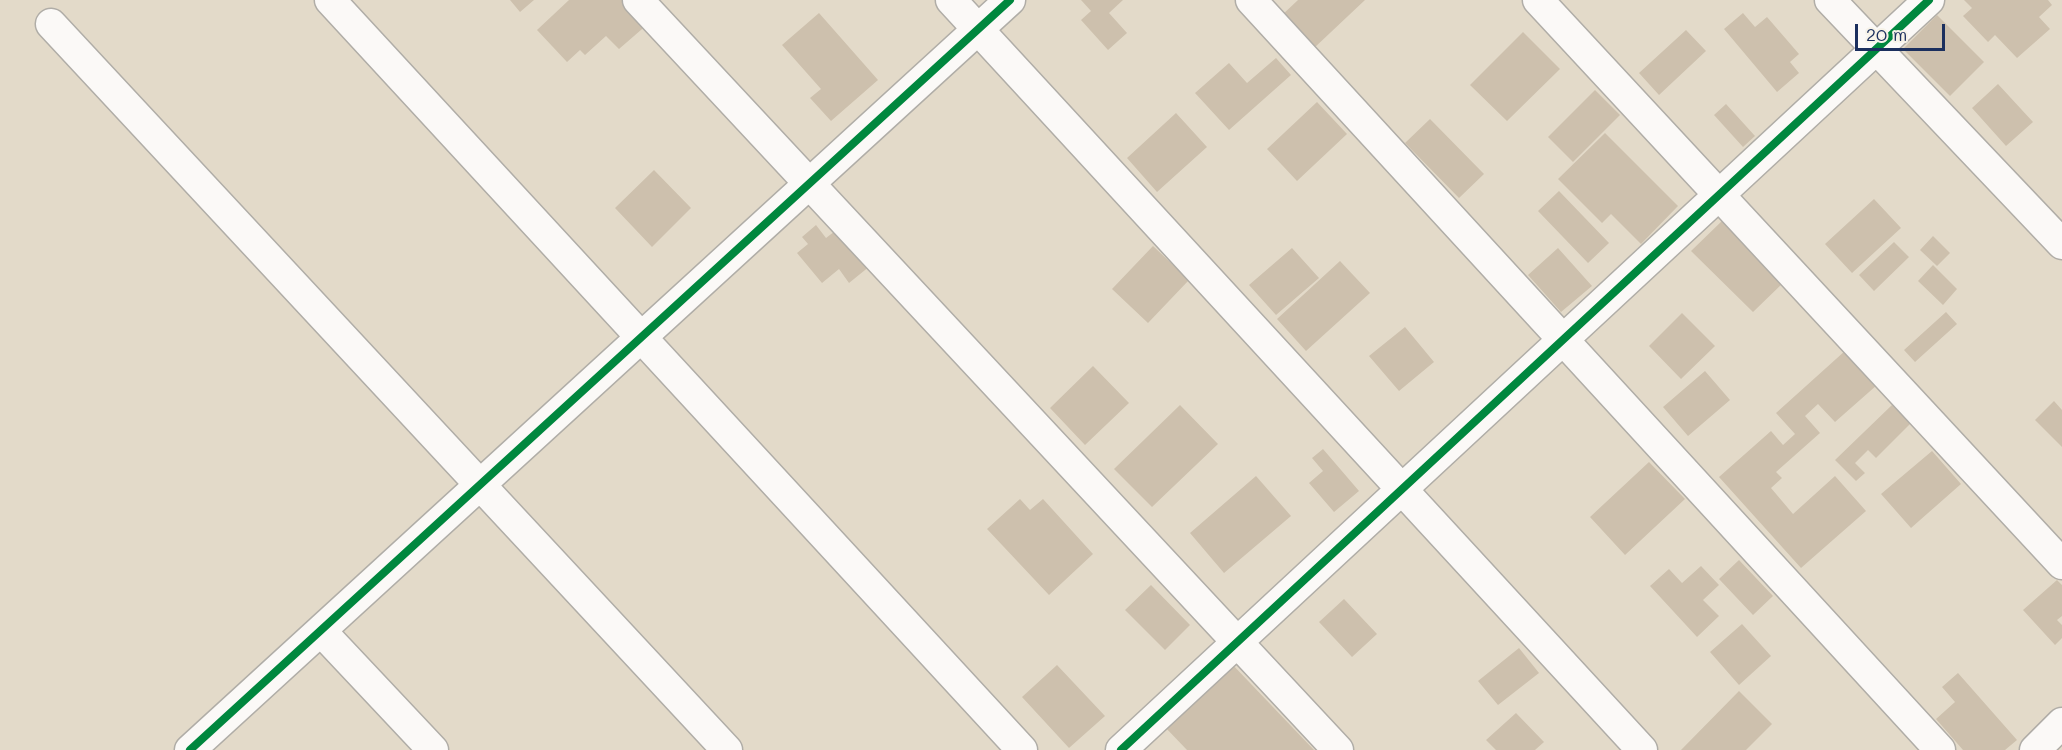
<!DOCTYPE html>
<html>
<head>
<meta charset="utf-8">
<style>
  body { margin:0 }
  #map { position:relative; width:2062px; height:750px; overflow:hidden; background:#e3dac9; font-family:Mali,sans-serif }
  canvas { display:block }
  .scale { position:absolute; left:1855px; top:24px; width:90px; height:27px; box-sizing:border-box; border:3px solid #1b2f5e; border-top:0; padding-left:8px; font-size:18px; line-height:21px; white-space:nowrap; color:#1b2f5e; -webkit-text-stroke:4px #f7f3e8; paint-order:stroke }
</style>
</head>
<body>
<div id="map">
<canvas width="2062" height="750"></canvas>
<div class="scale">20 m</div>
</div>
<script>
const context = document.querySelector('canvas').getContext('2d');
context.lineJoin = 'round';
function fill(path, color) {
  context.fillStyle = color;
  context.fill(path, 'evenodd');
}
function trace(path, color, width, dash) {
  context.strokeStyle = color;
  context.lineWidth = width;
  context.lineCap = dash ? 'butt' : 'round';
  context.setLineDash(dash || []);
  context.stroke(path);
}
fill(new Path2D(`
  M510,0H534L520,12Z
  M569,0H628L649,23L619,49L606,36L585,55L580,50L567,62L537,30Z
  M1081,0H1123L1109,13L1127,33L1108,50L1081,20L1091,11Z
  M1298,0H1365L1313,49L1281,16Z
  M1964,0H2048L2052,5L2039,17L2050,29L2017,58L1995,35L1988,42L1963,16L1972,8Z
  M819,13L878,80L831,121L810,98L821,89L782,45Z
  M1743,13L1755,27L1767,17L1799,54L1790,62L1799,73L1777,92L1724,29Z
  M1937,15L1984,62L1950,96L1903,49Z
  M1686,30L1706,51L1659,95L1639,73Z
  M1523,32L1560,69L1507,121L1470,85Z
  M1276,58L1291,75L1229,130L1195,93L1229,63L1247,83Z
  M1998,84L2033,122L2006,146L1972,108Z
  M1595,90L1620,115L1573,162L1548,137Z
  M1317,102L1347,134L1297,181L1267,149Z
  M1726,104L1755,136L1743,147L1714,115Z
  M1176,113L1207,147L1157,192L1127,158Z
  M1430,119L1484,174L1459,198L1405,143Z
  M1605,133L1678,206L1641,244L1611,214L1602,223L1558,179Z
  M654,170L691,208L652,247L615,208Z
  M1559,191L1609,243L1588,263L1538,211Z
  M1874,199L1901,228L1852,273L1825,244Z
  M1723,220L1784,282L1753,312L1691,251Z
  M816,225L826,238L839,228L870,266L849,283L839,269L822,283L797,253L808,244L802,237Z
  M1933,236L1950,253L1937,266L1920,250Z
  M1894,242L1909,257L1874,291L1859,275Z
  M1153,246L1189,280L1148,323L1112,289Z
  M1292,248L1319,278L1276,315L1249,285Z
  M1558,248L1592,286L1561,312L1528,275Z
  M1340,261L1370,293L1306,351L1277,319Z
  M1933,265L1957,289L1943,305L1918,281Z
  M1946,312L1957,324L1915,362L1904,350Z
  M1682,313L1715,346L1681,379L1649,346Z
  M1405,327L1434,362L1399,391L1369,356Z
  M1846,350L1877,385L1835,422L1818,404L1805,416L1820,433L1776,472L1782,478L1771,488L1793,514L1835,476L1866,511L1801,568L1719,477L1771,431L1783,445L1795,434L1776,413Z
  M1093,366L1129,403L1085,445L1050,408Z
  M1705,371L1730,400L1688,436L1663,407Z
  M2054,401L2062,410V447L2035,420Z
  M1180,405L1218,444L1152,507L1114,469Z
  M1892,405L1911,423L1876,458L1868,450L1855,463L1865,473L1856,481L1835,460Z
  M1323,449L1359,491L1334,512L1309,483L1323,471L1312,458Z
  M1932,451L1961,484L1911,528L1881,494Z
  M1649,462L1685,499L1625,555L1590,517Z
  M1256,476L1291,516L1224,573L1190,533Z
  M1020,499L1030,510L1043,499L1093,554L1049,595L987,529Z
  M1739,560L1773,596L1753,615L1719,579Z
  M1701,566L1719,585L1703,600L1719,616L1697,637L1650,586L1669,569L1682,583Z
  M2057,580L2062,585V616L2057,620L2062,625V638L2055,645L2023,610Z
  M1151,585L1190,625L1165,650L1125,610Z
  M1344,599L1377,634L1352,657L1319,622Z
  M1742,624L1771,656L1739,685L1710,652Z
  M1519,648L1539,673L1498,705L1478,681Z
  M1230,662L1314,750H1187L1163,725Z
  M1057,665L1105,716L1069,748L1022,697Z
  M1958,673L2017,740L2005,750H1963L1936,719L1955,702L1942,687Z
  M1739,691L1772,724L1746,750H1681Z
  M1516,713L1544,742L1535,750H1496L1486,740Z`), '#cdc0ad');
const street = new Path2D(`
  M330,0L1022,750
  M638,0L1338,750
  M951,0L1642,750
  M1251,0L1940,750
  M1538,0L2062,564
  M1830,0L2062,244
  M51,24L727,750
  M321,631L433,750
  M190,750L1010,0
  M1121,750L1929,0
  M2035,750L2062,723`);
trace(street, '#b0ada7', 33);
trace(street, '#fbf9f7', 30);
trace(new Path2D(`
  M190,750L1010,0
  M1121,750L1929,0`), '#00873e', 8);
</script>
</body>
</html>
